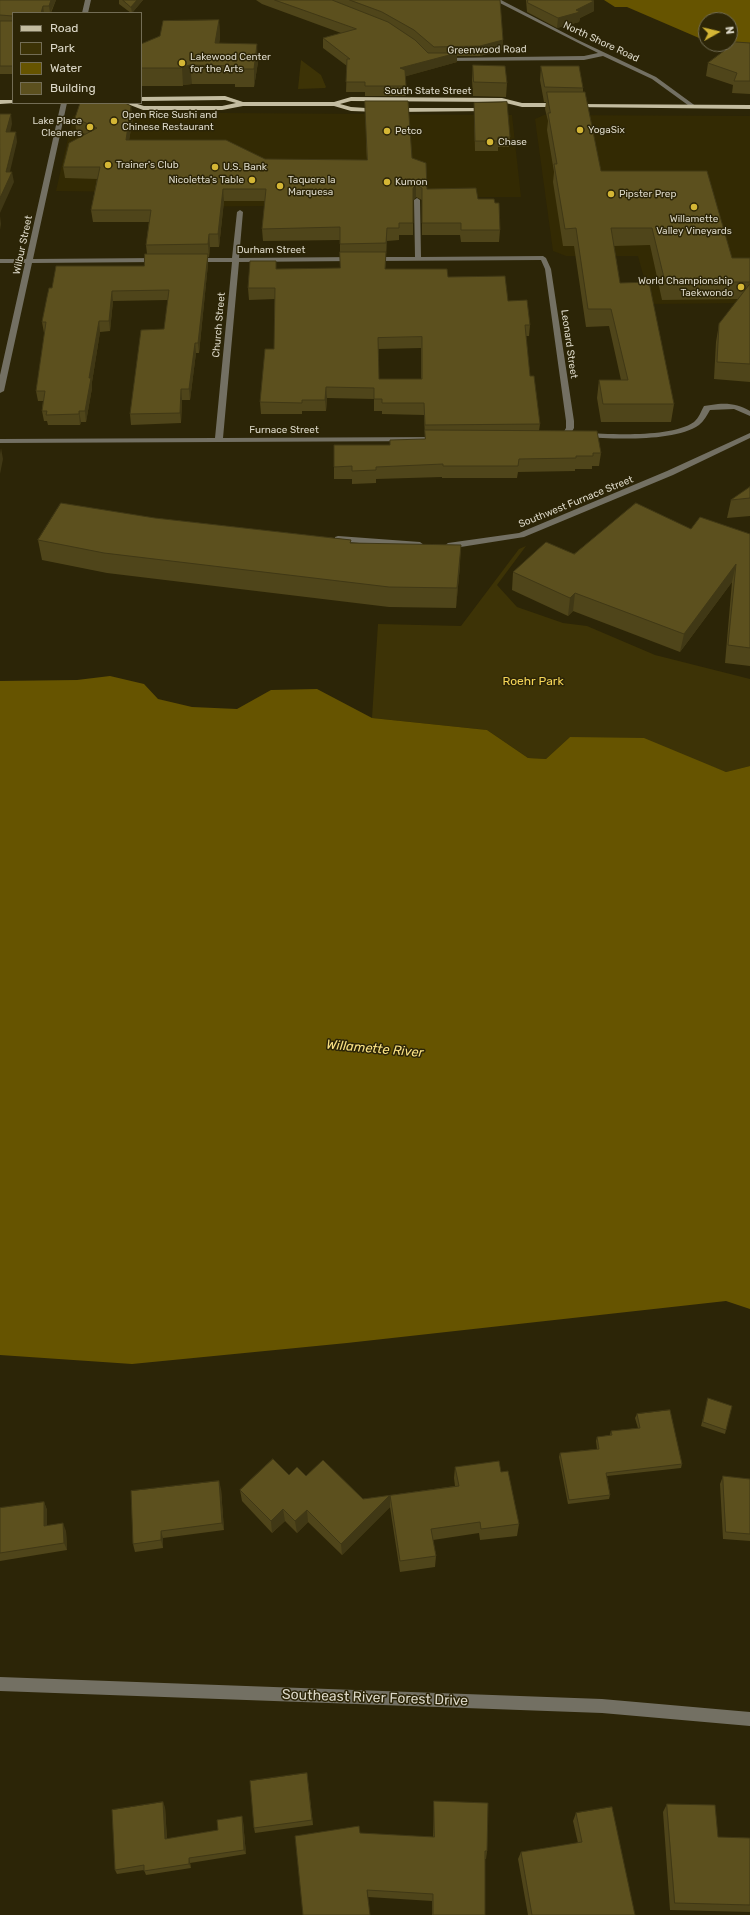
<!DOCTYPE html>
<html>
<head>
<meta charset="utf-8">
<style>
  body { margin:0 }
  #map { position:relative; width:750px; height:1915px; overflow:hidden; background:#2c2507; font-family:Rubik,sans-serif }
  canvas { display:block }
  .legend { position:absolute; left:12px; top:12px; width:130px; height:92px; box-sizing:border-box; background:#2c2507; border:1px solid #736d55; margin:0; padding:5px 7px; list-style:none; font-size:12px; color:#ddd9c9 }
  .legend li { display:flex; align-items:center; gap:8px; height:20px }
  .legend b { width:20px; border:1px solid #736d55 }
  .north { position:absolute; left:698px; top:12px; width:40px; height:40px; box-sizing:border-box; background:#2c2507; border:1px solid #736d55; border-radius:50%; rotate:82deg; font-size:11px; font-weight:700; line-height:16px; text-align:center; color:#ddd9c9 }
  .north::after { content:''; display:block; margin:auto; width:14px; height:18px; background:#d4b635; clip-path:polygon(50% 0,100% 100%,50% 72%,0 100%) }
</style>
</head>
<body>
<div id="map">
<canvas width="750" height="1915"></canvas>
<ul class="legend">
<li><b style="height:5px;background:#c3bca0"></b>Road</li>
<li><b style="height:11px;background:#3d3306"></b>Park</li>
<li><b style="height:11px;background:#665400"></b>Water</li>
<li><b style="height:11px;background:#5c501e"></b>Building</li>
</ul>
<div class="north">N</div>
</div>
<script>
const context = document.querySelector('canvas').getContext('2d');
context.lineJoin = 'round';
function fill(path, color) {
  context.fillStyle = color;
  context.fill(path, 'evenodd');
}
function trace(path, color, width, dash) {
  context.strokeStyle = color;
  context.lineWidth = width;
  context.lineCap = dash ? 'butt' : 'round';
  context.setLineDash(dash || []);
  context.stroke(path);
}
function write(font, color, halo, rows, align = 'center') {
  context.font = font + ' Rubik,sans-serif';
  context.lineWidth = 3;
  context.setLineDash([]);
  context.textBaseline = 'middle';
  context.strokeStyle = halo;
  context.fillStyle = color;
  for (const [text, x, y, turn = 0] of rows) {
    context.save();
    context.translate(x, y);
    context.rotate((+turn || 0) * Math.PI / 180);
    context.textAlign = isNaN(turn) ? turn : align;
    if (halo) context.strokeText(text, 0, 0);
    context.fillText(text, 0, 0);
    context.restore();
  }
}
fill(new Path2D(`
  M83,112L512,115L521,197H400L381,205L154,207L136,192L56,191L73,116Z
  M544,115L750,116V303L651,304L638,256H566L553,251L535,119Z`), '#332a03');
fill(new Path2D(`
  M301,60L321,75L326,87L325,88L298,89Z
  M526,546L497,585L517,607L563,623L587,626L655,655L750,679V766L726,772L707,765L570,737L546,759L528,758L487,730L372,718L378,624L461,626L519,549Z`), '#3d3306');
fill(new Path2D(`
  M604,0H750V55L735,52L713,44H730V20H706V41L627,7H615Z
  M110,676L144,684L158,699L192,707L237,709L271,690L317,689L372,718L487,730L528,758L546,759L570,737L644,738L726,772L750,766V1309L726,1301L347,1343L132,1364L0,1355V681L77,680Z`), '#665400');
fill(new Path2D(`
  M85,0H91L88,13H82Z
  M494,0H501L578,40L656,77L697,107L692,108L652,79L603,56L584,60L442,61V59L444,58L584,56L598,53Z
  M61,103H67L33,259L158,258L161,260L158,262L32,263L4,391L0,393V375L25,263H0V259H26Z
  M417,198L420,200L421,257L543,256L546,258L551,269L574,421V428L570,435H564L563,433L566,428V421L545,269L541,260L374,261L371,259L374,257H415L414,200Z
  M240,210L243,212L239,258L354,257L357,259L354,261L239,262L223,438L437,437H440V441L0,443V439L215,438L232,262H196L193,260L196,258H232L237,212Z
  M718,404C730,403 740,405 750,411V416L734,409L710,410C707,415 704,421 699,425C675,442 614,439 584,437L580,435L584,433C612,434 671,438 694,422C699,418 701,411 704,406Z
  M750,433V438L673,475L524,537L448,549L444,546L448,543L519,533L667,471Z
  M338,536L420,542L424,545L420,548L335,541V537Z
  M0,1677L602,1699L750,1712V1726L602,1713L0,1691Z`), '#737063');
fill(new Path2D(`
  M225,96L243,102H334L351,97L502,98L522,103H558L561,105L558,107H522L502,102L351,101L340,104L351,107L381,109L382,110L379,112L351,111L334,106H243L222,110H143L125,103H134L144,106H222L236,103L225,100L141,101V97Z
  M0,100H13V103H15L0,104Z
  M574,104L750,105V109L572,107L571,106Z
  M487,108L490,110L489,111L395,112L392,110L395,108Z`), '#c3bca0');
fill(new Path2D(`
  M0,0H56L51,13H13V74H0Z
  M119,0H143L132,13H131L119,4Z
  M256,0H500L503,40L502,50L480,56H457V62L406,76V96H365V92H346L347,66L323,48V38L341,33L262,4Z
  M526,0H591L594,11L580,18L579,22L557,28L527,12Z
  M219,20L220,38L219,43L258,62L254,87H235V84H192L183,85V86H141V44Z
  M750,43V94L732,93L733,85L706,76L708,63Z
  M473,65L507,83L506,97L473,96L472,80Z
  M541,66L583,88V92L601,171L732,258H750V382L714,379L716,342L719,324L739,299L662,300L650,245L614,246L620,283L674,404L671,422H601L597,398L599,380H621L609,326L586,327L574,246H563L553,182L554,172L547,130L548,121L545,109L546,102H544L540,80Z
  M365,101L412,158L427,189L495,203L500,230L499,242H461L460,235H422V200L416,197L413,200V235H399V240L387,241L385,269L448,277L508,301L530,325L529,336H526L530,376L540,424L539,431L601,453L599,466H592V469H575V471L518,472L517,478H442V477L376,479V483L352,484V479H334V467L390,445L425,439L424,415L382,414V411H374V399L327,398L326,411H302V414H261L260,402L274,349L275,299L249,300L248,288L277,269L340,268V240L263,241L262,229L265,201H224L219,247H210L209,257H208V264L199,353H196L190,400H182L181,423L131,425L130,414L164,329L168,300L113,301L110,331L100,332L92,382V388L86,422H81L80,425H48L47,421H44L42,411L43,401H38L36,391L45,333H44L42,322L52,288L144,266L147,254L146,245L149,222H93L91,210L97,179L65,178L63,167L85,134L76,130L75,118H133L129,140L265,159L367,160ZM421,348V379H379L378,349Z
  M474,103L510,137L509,147H498V151H475L474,113Z
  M750,487V516L727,518L731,500Z
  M155,518L351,540V543L460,565L456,608L389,607L107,573L42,560L38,540Z
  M691,529L750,534V666L725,663L732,582L680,652L573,611L568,616L512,590L513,572L574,554Z
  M708,1398L726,1430L725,1434L701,1426Z
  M637,1414L682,1464L681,1468L607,1476L610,1495L609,1499L568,1504L559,1457L560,1453L597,1449L596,1441L597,1437L610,1435L611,1431L638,1428L635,1418Z
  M455,1467L501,1472L519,1524L517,1536L480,1540L479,1533L433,1540L436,1556L435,1567L400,1572L390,1507L342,1555L308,1522L297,1533L285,1521L272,1533L242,1501L240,1490L289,1475L306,1476L363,1499L455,1486L454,1478Z
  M723,1476L750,1479V1541L723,1539L720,1484Z
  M221,1489L224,1530L163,1538V1548L135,1552L133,1544Z
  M44,1502L47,1510V1525L66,1531L67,1550L0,1561V1568V1508Z
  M307,1773L313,1825L255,1833L254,1828Z
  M434,1801L487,1851L486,1859H485V1915H432V1901L368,1897L360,1833L433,1837L434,1809Z
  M667,1804L718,1837L750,1838V1912L670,1910L663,1812Z
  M165,1807L167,1839L218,1830L243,1821L246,1854L190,1863L191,1868L146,1875L144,1870L117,1874L115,1870Z
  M576,1813L635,1915H528L518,1859L521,1852L578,1843L573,1821Z`), '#4f451a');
fill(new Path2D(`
  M51,0H56L50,13L49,6Z
  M137,0H143L132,13L131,7Z
  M594,1V11L580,18L579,22L557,28L558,18Z
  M43,6L44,13H41Z
  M219,20L220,38L216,61L215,43Z
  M503,40L502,50L480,56V46Z
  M257,44L258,62L254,87V69Z
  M457,53V62L400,78V68Z
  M190,65L192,84L183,85V86L182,67Z
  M131,106L133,118L127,152L126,140Z
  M11,114L12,124L8,142L6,132Z
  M16,132L17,142L8,180L12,172L14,182L0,213V198Z
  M416,185V197L412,200L413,188Z
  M223,189L224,201L219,247L218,234Z
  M0,216L1,224L0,230Z
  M387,228V241L386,256V243Z
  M209,234L210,247L209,257L208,244Z
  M208,254V264L199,353L198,343Z
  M112,291L113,301L110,331L109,321Z
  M99,321L100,332L92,382V388L86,422L85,411L89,378Z
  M195,343L196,353L190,400L189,389Z
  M326,387L327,398L326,411L325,400Z
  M181,389L182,400L181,423L180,413Z
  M79,411L81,422L80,425L79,414Z
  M1,448L3,459L0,474V454Z
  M461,545L460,565L456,608L457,588Z
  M736,564L732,582L680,652L684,634Z
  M575,593L573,611L568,616L570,598Z
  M219,1481L221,1489L224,1530L222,1523Z
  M390,1495V1507L342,1555L341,1544Z
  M44,1502L47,1510V1533L44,1526Z
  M283,1509L285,1521L272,1533L271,1521Z
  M307,1510L308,1522L297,1533L295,1521Z
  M63,1523L66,1531L67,1550L64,1543Z
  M161,1531L163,1538V1548L161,1540Z
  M163,1802L165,1807L167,1844L165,1839Z
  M242,1816L243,1821L246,1854L244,1850Z
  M189,1858L191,1868L189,1864Z`), '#403815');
const building = new Path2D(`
  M0,0H51L49,6H43L41,13H13V16L0,15Z
  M123,0H137L131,7Z
  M275,0H332L388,22L415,40L428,53H457L400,68L405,70L406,86H365V82H346L347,59H350L323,38L356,29Z
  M350,0H500L503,40L480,46L434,47L414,30L382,12Z
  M528,0H591L594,1L576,10L580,12L558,18L528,3Z
  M13,17V66H0V21H12Z
  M219,20L215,43L257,44L254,69H234L235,66L190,65L182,67L181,68H141V44L160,36L163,21Z
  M736,42L750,43V81H734L737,73L708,63Z
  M473,65L505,66L507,83L474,82Z
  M541,66H579L583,88L545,87Z
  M547,92H585L601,171H707L732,258H750V282H665L652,228H611L620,283L649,282L674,404H603L599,380H628L611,309H588L576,228L565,229L554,164H557L548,113H550Z
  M365,101H408L412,158L426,163L427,189L476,188L478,199H494L495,203H499L500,230H461V223H422V188L416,185L413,188V223H399V228H387L386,243L340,244V227L262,229L266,189H223L218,234H209L208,244L146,245L151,210H91L100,167H63L69,143L97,128L75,118L80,103H125L131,106L126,140H226L265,159L367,160Z
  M507,102L510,137H498V141H475L474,103Z
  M0,114H11L6,132H16L6,172H12L0,198Z
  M340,252H386L385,269H447L448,277L505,276L508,301L527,300L530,325H525L530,376H534L540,424L425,425L424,403H382V399H374V388L326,387L325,400H302V403L260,402L265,349H274L275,288H248L250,261H276V269L340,268ZM422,337V379H379L378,338Z
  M145,254H208L198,343H195L189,389H181L180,413L130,414L141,330L164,329L169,290L112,291L109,321H99L89,378H91L85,411H79V414L46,415L47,411H42L45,391H36L46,322H42L47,297L49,288H52L56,266H144Z
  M750,284V364L717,362L719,324Z
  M425,430L597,431L601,453H593V456H576V458L519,459L518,466H443V464L376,467V470L352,471V466L334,467V445H390V440L425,439Z
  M750,487V498L731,500Z
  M61,503L155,518L351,540L350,543L461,545L457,588L389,587L104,553L38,540Z
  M636,503L691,529L700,517L750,534V648L728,645L736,564L684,634L575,593L570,598L513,572L546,542L574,554Z
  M708,1398L732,1406L726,1430L703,1422Z
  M670,1410L682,1464L606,1473L610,1495L569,1500L560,1453L599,1449L597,1437L612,1435L611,1431L640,1428L637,1414Z
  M273,1459L289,1475L297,1467L306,1476L323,1460L363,1499L459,1486L455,1467L499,1461L501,1472L508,1471L519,1524L481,1529L480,1522L431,1529L436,1556L400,1561L390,1495L341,1544L307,1510L295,1521L283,1509L271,1521L240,1490Z
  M723,1476L750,1479V1534L726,1532Z
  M219,1481L222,1523L161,1531V1540L133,1544L131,1491Z
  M44,1502V1526L63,1523L64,1543L0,1553V1508Z
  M307,1773L312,1820L254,1828L250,1781Z
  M434,1801L488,1803L487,1851H485V1915H433V1894L367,1890L370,1915H303L295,1836L359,1826L360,1833L434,1837Z
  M163,1802L165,1839L218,1830L217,1820L242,1816L244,1850L189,1858V1864L144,1871V1865L115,1870L112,1810Z
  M667,1804L715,1805L718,1837L750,1838V1905L675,1903Z
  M612,1807L635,1915H532L521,1852L582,1842L576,1813Z`);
fill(building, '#5c501e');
trace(building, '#403815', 1);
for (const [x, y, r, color] of [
  [182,63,4,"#d4b635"],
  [114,121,4,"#d4b635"],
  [90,127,4,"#d4b635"],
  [580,130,4,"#d4b635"],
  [387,131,4,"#d4b635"],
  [490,142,4,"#d4b635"],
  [108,165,4,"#d4b635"],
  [215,167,4,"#d4b635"],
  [252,180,4,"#d4b635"],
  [387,182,4,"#d4b635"],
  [280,186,4,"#d4b635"],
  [611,194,4,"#d4b635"],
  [694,207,4,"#d4b635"],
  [741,287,4,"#d4b635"]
]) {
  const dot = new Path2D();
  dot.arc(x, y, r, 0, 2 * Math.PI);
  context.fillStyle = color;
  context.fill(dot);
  trace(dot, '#2c2507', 1.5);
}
write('10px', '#ddd9c9', '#2c2507', [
  ["North Shore Road",601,42,25],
  ["Greenwood Road",487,50,-1],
  ["South State Street",428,91],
  ["Wilbur Street",23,245,-78],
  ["Durham Street",271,250],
  ["Church Street",219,325,-85],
  ["Leonard Street",569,344,82],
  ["Furnace Street",284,430],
  ["Southwest Furnace Street",576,502,-22]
]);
write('10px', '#ddd9c9', '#2c2507', [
  ["Lakewood Center",190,57],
  ["for the Arts",190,69],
  ["Open Rice Sushi and",122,115],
  ["Chinese Restaurant",122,127],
  ["Lake Place",82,121,"right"],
  ["Cleaners",82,133,"right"],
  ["YogaSix",588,130],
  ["Petco",395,131],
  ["Chase",498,142],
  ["Trainer's Club",116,165],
  ["U.S. Bank",223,167],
  ["Nicoletta's Table",244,180,"right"],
  ["Taquera la",288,180],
  ["Marquesa",288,192],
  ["Kumon",395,182],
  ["Pipster Prep",619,194],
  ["Willamette",694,219,"center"],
  ["Valley Vineyards",694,231,"center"],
  ["World Championship",733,281,"right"],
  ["Taekwondo",733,293,"right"]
], 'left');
write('12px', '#f5d557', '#2c2507', [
  ["Roehr Park",533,682]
]);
write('italic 13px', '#fae284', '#2c2507', [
  ["Willamette River",375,1049,5]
]);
write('14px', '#ddd9c9', '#2c2507', [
  ["Southeast River Forest Drive",375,1698,2]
]);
</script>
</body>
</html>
